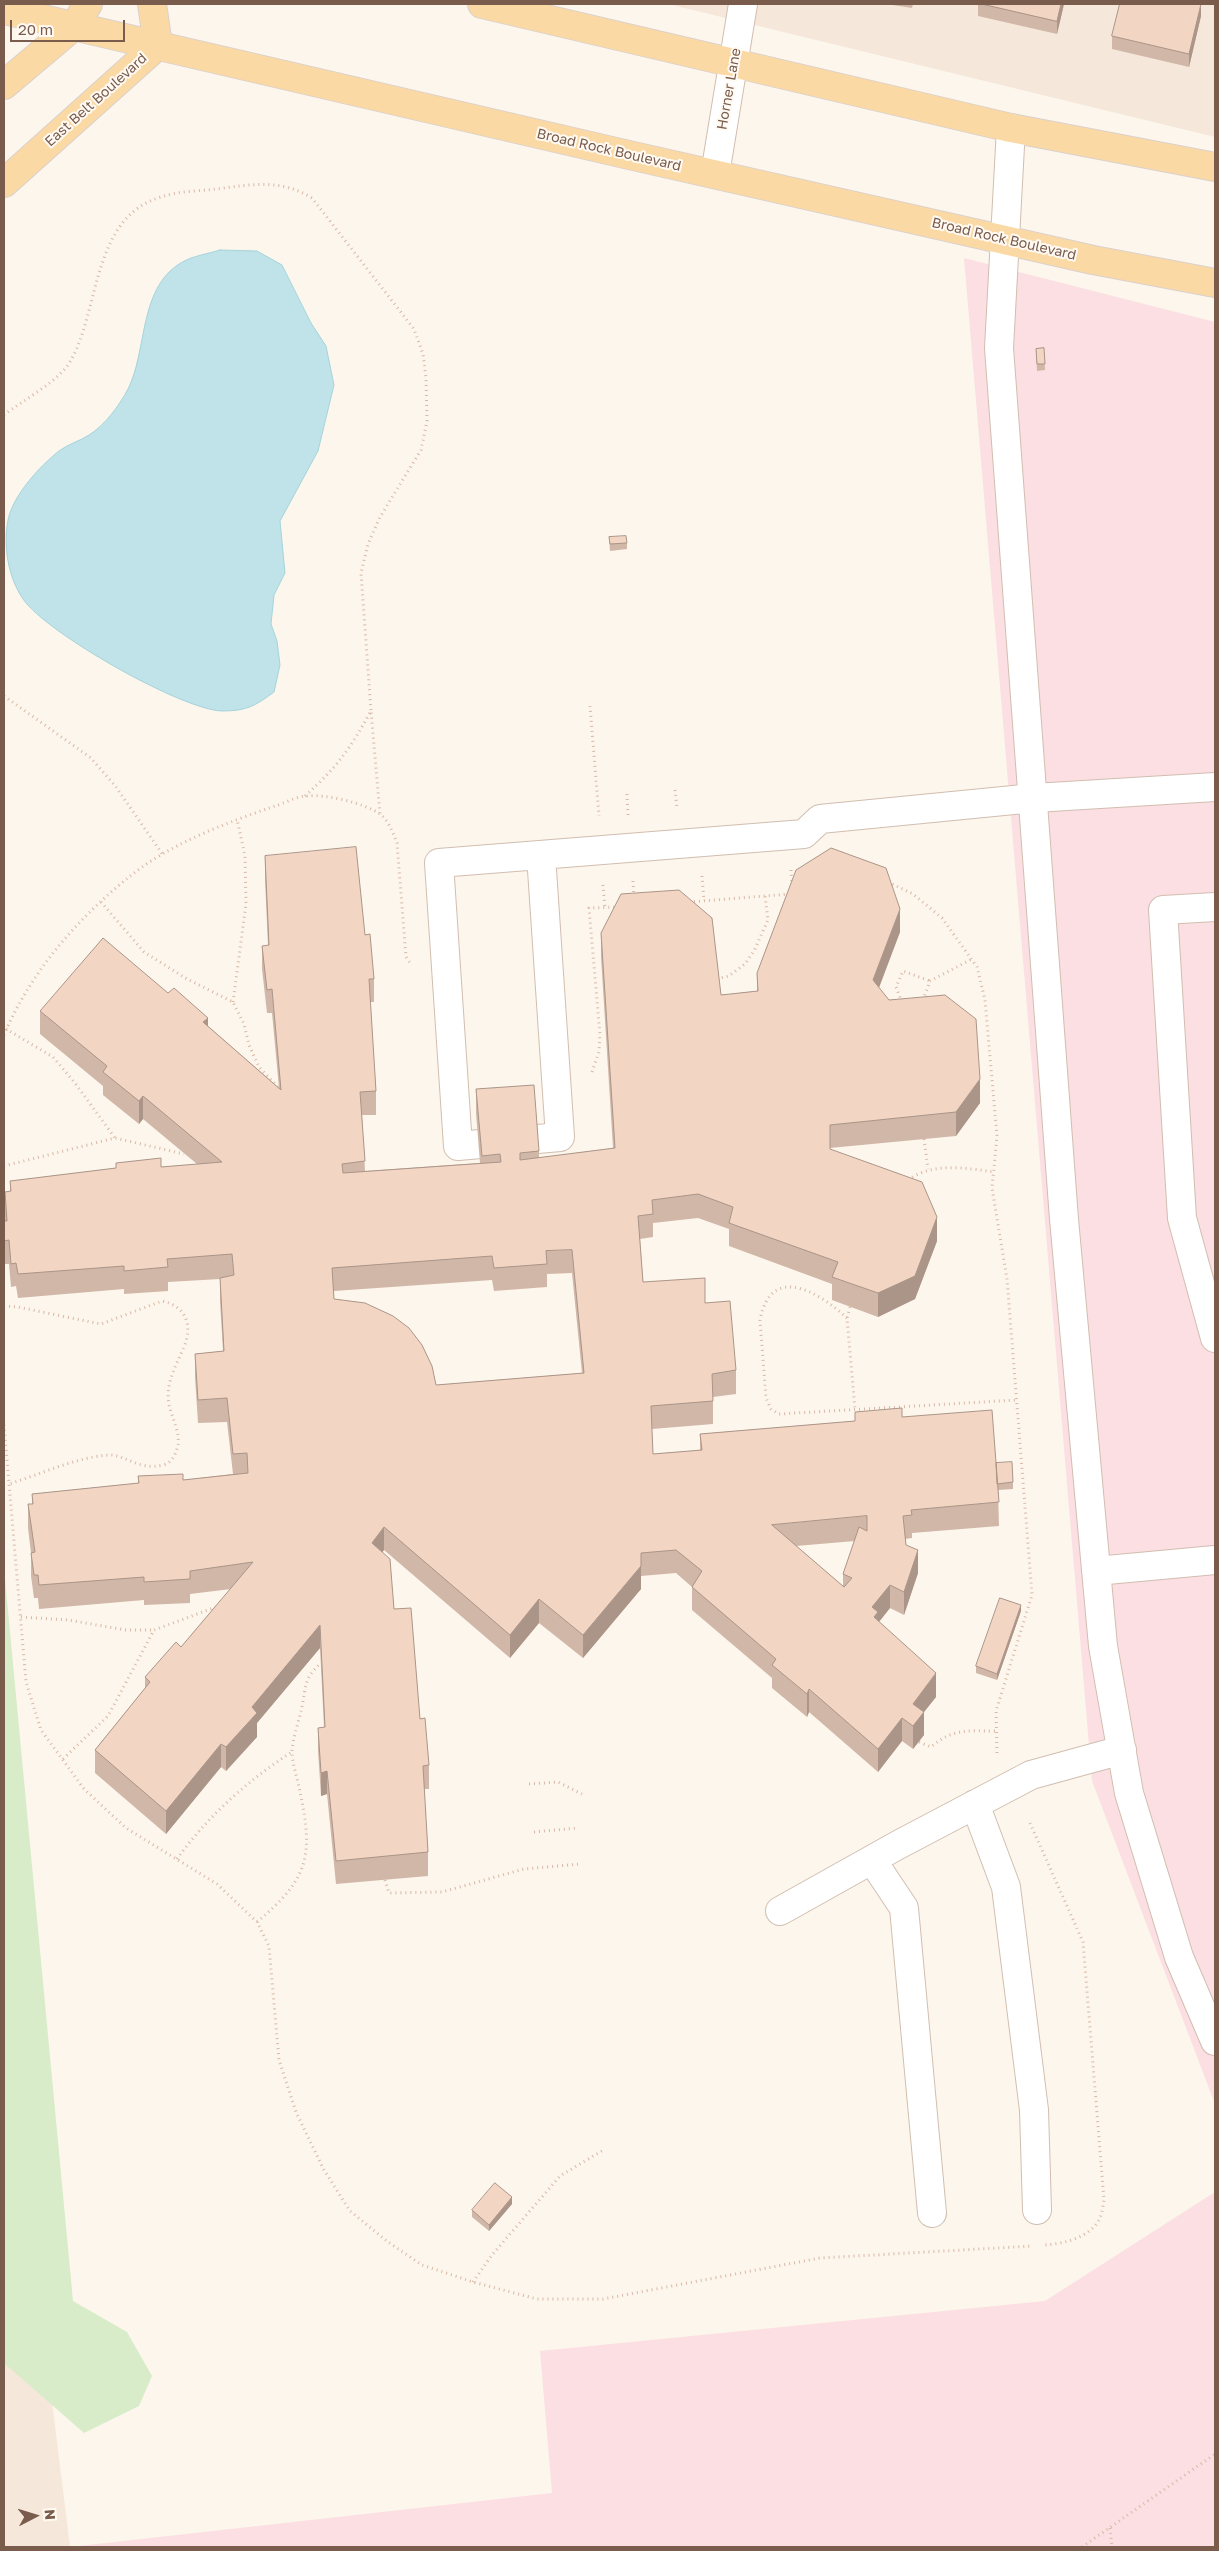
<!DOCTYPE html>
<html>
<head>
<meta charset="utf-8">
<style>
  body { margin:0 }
  #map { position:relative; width:1219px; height:2551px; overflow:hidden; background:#fdf6ec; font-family:"Golos Text",sans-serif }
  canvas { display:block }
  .frame { position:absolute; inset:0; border:5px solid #7a5c4d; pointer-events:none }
  .north { position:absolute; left:10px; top:2491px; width:50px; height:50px; -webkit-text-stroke:4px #fffaf3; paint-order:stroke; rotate:85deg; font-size:14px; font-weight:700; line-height:20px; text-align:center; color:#7a5c4d }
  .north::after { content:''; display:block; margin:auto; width:18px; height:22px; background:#7a5c4d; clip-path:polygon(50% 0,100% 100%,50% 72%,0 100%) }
  .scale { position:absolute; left:10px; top:20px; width:115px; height:22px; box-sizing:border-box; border:2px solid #7a5c4d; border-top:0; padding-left:6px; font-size:15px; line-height:18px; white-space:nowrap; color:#7a5c4d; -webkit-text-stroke:4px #fffaf3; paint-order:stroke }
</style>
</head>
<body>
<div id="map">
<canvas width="1219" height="2551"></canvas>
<div class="frame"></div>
<div class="north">N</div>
<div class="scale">20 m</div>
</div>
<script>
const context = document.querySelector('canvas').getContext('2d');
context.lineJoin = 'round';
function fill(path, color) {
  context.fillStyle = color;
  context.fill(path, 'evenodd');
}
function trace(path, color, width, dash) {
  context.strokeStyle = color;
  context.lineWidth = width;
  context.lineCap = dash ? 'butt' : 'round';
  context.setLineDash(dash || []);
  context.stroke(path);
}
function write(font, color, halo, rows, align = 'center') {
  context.font = font + ' "Golos Text",sans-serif';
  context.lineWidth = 4;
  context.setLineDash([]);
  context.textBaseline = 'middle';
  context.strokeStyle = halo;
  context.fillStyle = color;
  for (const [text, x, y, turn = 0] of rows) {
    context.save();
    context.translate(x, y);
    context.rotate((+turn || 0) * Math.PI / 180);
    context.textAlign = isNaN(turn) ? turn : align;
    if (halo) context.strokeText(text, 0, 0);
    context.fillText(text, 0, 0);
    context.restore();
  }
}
fill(new Path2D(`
  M668,4H1215V137Z
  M4,2017L70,2546V2547H4Z`), '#f5e8da');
fill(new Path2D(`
  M964,258L1215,322V2104L1092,1781Z
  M1215,2192V2547H70L552,2493L540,2351L1045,2301Z`), '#fbdfe3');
fill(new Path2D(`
  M4,1568L73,2301L127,2332L152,2376L139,2406L84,2433L4,2363Z`), '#d8ecc9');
const water = new Path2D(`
  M220,250L257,251L282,265L311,323L326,346L334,385L318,451L280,521L285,573L274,595L271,624L277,641L280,665L274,692C255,706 247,711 222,711C182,710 46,633 23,599C8,577 3,546 8,520C13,495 40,466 59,451C68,444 80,441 89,435C105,425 119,406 128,389C149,347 137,279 191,258C200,255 210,253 220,250Z`);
fill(water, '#bfe3e8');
trace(water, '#a5d3da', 1);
const minor = new Path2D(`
  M1011,128L999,348L1064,1219L1103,1646L1129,1793L1179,1957L1215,2041
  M715,174L743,4
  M541,855L560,1137L458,1146L439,863L804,834L820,819L1034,798L1215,787
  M1215,907L1163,910L1182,1218L1215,1338
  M1096,1571L1215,1560
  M975,1804L1006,1887L1034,2110L1037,2210
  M872,1860L904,1908L932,2213
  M780,1911L898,1845L1031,1775L1122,1750`);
const major = new Path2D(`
  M152,4L158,45
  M482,4L1011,128L1215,167
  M4,10L629,155L1093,260L1215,283
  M4,85L75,25L88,4
  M4,183L158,45`);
trace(minor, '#d1beb0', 30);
trace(major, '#dad1cd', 30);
trace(new Path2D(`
  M4,415C23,400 60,381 71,360C100,309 92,217 161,197C178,191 199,191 217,189C252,184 281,179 312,198L414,329L423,354L426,378L427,421L421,450L380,517L368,544L361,573L371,711
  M4,696L91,758L116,787L163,855
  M590,706L599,816
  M675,790L677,809
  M627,794L628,815
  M305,796C338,766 350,749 371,711L380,814
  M791,870L792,883
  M702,876L704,901
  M633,881L634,897
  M888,882L913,894L942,918L977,967L985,1000L997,1136L992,1188L1007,1279L1032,1595L996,1711L997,1754
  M603,885L605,908
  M101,902L144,952L187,979L233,1002L244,1024L249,1045L259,1067L279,1088
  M689,902L790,894
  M717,979L729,976L745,964L754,951L768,920L765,896
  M923,1000L930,981L972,959
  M233,1002L246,904L245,856L237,819
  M902,1002L896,987L903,971L930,981
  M6,1029L53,1057L75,1083L115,1138
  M4,1035C30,973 77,919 129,877C169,844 226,823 275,806C285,803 297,796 307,796C326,794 364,803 380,814C389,821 393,833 397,843L406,957L410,963
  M592,1072L599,1052L600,1035L589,908L618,907
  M924,1139L928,1169
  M4,1166L115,1138L184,1154
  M908,1180C933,1162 965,1168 994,1172
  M4,1306L18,1307L101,1324L162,1301C186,1306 193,1325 184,1347C176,1366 165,1383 169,1405C172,1418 180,1432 178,1445C176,1454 172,1463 163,1465C138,1471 125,1454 108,1455C74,1458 41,1474 9,1484
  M850,1307L847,1318L855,1409
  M847,1318C820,1293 771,1262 760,1320L766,1398L771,1409L779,1414L1017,1400
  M4,1425L26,1682L41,1730L84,1789L126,1828L217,1884L257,1922L269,1946L279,2060L296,2112L324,2170L350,2211L388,2242L422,2265L473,2282L537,2299H603L820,2258L1033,2246
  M21,1617L68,1620L126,1630H154
  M919,1742L931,1747C953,1728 968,1731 995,1731
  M63,1759L108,1716L154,1630L216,1607
  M529,1784L558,1782L582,1794
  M1030,1823L1083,1942L1104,2200C1103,2206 1102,2214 1099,2220C1089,2238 1063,2244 1044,2245
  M534,1832L578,1828
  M177,1859C207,1817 248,1780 292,1752
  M385,1880L389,1893L442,1892L524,1869L580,1864
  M257,1922C308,1879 314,1857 300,1792C298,1780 292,1764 292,1751C293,1737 299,1721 302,1707C306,1686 304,1678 321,1663
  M473,2282L492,2255L560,2176L605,2149
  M1110,2528L1112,2547
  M1082,2547L1215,2454`), '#d9b8a5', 3, [1, 4]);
trace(minor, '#fff', 28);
trace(major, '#fbd9a5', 28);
fill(new Path2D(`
  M886,4H913L912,8Z
  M978,4H1064L1057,34L978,16Z
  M1201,16L1189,67L1112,49V36Z
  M1044,348L1045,370L1037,371L1036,349Z
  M609,537L627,543V549L610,551Z
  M265,856L365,935L374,979V1002H370L376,1091V1115H362L365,1171L480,1163L476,1113V1089L539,1151V1158L613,1148L601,957V933L721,995L757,991V973L900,932L879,988L889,1000L980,1103L956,1136L830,1148V1149L937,1241L915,1299L878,1317L832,1300V1284L729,1246V1229L698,1218L653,1223V1237L640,1239L643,1282L705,1303L736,1370V1394L713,1397V1424L652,1429L653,1454L700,1450V1434L902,1417L996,1463L1013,1482V1489L998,1490L999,1526L912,1533V1538L905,1539L906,1545L918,1573L904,1615L890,1608L879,1622L936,1697L924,1712V1735L913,1749L902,1741L878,1772L809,1712L807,1717L772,1688V1678L692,1610V1587L676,1573L641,1576V1589L583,1658L539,1623L510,1658L384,1550L382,1552L394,1609L420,1719L429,1765V1789H424L428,1852V1876L336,1884L327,1794L321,1796L318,1751V1728L324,1727L320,1648L257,1723V1737L226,1771L221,1767L166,1834L95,1773V1750L145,1688V1677L181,1647L231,1589L190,1594V1603L144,1605V1600L39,1609L38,1598H34L31,1576V1553L28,1528V1504H32V1494L138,1483V1476L183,1480L233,1474L227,1422L198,1423L195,1377V1354L223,1351L220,1301V1279L168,1282V1291L124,1294V1289L18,1298L16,1286L11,1287L9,1264H4V1221H5V1192L10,1191V1181L116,1168V1163L161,1167L197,1164L143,1119L139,1124L103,1095V1086L40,1034V1011L208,1026L279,1088L272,1013H267L262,969V946H268L265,879ZM572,1273L582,1373L436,1385L334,1299V1291L492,1280L494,1291L547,1287V1274ZM855,1541L843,1574V1586L796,1546Z
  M1021,1611L997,1680L976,1673V1666Z
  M512,2204L489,2231L472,2217V2210Z`), '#d1b7a8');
fill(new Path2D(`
  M1061,4H1064L1057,34V21Z
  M1201,4V16L1189,67V54Z
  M900,909V932L873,1003V980Z
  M208,1018V1041L203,1022Z
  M980,1079V1103L956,1136V1112Z
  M143,1096V1119L139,1124V1101Z
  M937,1217V1241L915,1299L878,1317V1293Z
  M384,1527V1550L372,1566V1543Z
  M918,1550V1573L904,1615V1592Z
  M641,1566V1589L583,1658V1635Z
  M890,1585V1608L878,1623L874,1641L872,1607Z
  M539,1599V1623L510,1658V1635Z
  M1021,1605V1611L997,1680V1674Z
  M320,1625V1648L257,1723V1737L226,1771V1747L252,1707Z
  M936,1673V1697L924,1712V1735L913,1749V1704Z
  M809,1689V1712L807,1717V1694Z
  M902,1718V1741L878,1772V1749Z
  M221,1744V1767L166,1834V1811Z
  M327,1771V1794L321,1796V1773Z
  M512,2197V2204L489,2231V2225Z`), '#aa9588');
const building = new Path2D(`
  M982,4H1061L1057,21Z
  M1120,4H1201L1189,54L1112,36Z
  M1044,348L1045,364H1037L1036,349Z
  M626,536L627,543L610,544L609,537Z
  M356,847L365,935L370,934L374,979H369L376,1091L360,1092L365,1161L342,1164L343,1173L501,1162L500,1154L482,1156L476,1089L534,1085L539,1151L520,1153V1160L615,1148L601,933L621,894L679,890L712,918L721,995L758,991L757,973L796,870L831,848L886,868L900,909L873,980L889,1000L945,995L976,1019L980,1079L956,1112L830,1125V1149L922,1182L937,1217L915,1276L878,1293L832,1277L838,1262L729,1223L733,1207L698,1194L652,1200L653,1214L638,1216L643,1282L705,1278V1303L730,1301L736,1370L712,1374L713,1401L651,1406L653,1454L702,1450L700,1434L855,1421V1412L902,1408V1417L992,1410L999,1502L911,1510L912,1515L903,1516L906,1545L918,1550L904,1592L890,1585L872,1607L878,1612L874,1617L936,1673L913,1704L924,1712L913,1726L902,1718L878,1749L809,1689L807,1694L772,1665L776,1659L692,1587L702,1571L676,1550L641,1553V1566L583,1635L539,1599L510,1635L384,1527L372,1543L390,1559L394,1609L411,1608L420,1719L425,1718L429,1765L423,1766L428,1852L336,1861L327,1771L321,1773L318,1728L325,1727L320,1625L252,1707L257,1713L226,1747L221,1744L166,1811L95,1750L150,1682L145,1677L176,1642L181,1647L253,1562L190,1571V1579L144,1582V1577L39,1585L38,1575H34L31,1553L35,1552L28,1504H33L32,1494L139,1483L138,1476L183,1474V1480L248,1473L247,1453L233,1454L227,1398L198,1400L195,1354L224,1351L220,1278L234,1275L232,1254L167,1259L168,1267L124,1271V1266L18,1274L16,1263L11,1264L9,1240L4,1241V1221H7L5,1192L11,1191L10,1181L116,1168V1163L161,1158V1167L222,1162L143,1096L139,1101L103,1072L107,1066L40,1011L103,938L168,993L174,988L208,1018L203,1022L281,1090L272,989L267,990L262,946L269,945L265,856ZM572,1250L584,1373L436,1385L432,1366L422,1345L409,1328L393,1316L365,1303L334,1299L332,1268L492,1256L494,1268L547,1264L546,1251ZM867,1516V1531L859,1527L843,1574L852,1578L844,1587L772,1525Z
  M1012,1462L1013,1482L997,1484L996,1463Z
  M1000,1598L1021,1605L997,1674L976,1666Z
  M495,2183L512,2197L489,2225L472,2210Z`);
fill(building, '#f3d5c3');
trace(building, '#aa9588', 1);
write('14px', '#7a5c4d', '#fffaf3', [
  ["Horner Lane",729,89,-80],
  ["East Belt Boulevard",96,100,-42],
  ["Broad Rock Boulevard",609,150,13],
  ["Broad Rock Boulevard",1004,239,13]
]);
</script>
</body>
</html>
